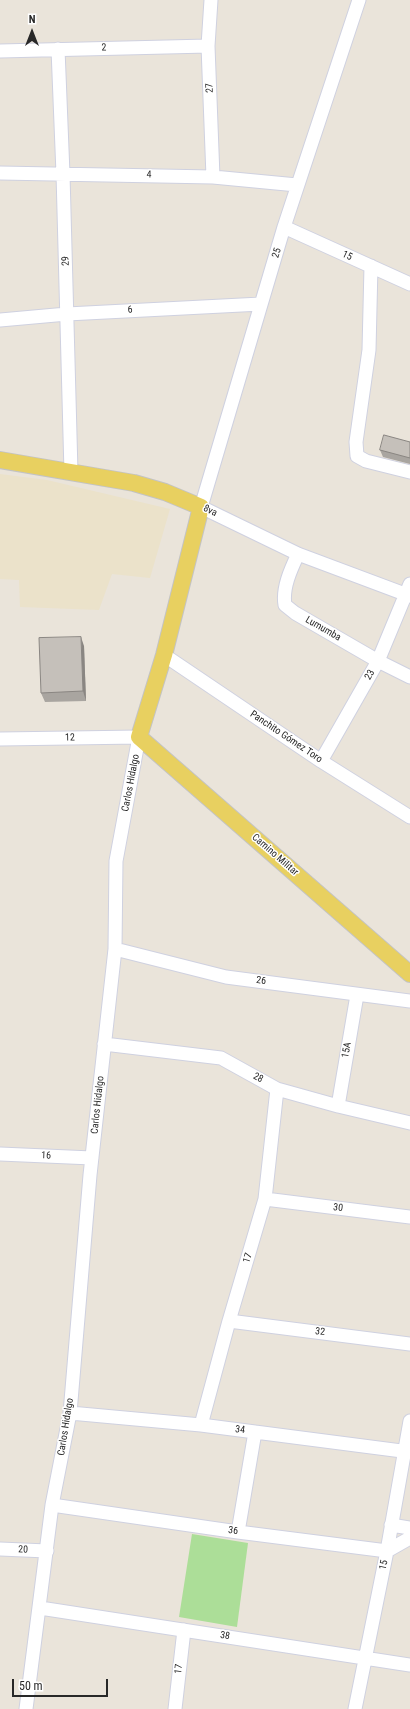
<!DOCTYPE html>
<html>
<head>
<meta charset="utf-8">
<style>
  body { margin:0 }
  #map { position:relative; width:410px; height:1709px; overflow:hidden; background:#eae4da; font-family:"Roboto Condensed",sans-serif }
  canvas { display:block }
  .north { position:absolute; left:12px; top:12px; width:40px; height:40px; -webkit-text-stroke:3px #fff; paint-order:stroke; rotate:0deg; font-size:11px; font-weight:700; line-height:16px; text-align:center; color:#282828 }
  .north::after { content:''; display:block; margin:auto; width:14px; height:18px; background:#282828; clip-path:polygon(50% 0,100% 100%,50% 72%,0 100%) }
  .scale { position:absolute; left:12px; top:1679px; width:96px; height:18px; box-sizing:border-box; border:2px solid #282828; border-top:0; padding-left:5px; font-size:12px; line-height:14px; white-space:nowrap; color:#282828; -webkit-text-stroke:3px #fff; paint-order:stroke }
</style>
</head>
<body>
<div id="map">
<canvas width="410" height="1709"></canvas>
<div class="north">N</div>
<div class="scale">50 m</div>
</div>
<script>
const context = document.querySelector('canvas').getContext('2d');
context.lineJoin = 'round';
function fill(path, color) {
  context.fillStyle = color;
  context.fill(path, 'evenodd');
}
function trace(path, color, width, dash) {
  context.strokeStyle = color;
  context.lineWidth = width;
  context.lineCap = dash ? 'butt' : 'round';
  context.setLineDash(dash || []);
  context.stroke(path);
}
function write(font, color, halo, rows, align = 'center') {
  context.font = font + ' "Roboto Condensed",sans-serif';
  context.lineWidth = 3;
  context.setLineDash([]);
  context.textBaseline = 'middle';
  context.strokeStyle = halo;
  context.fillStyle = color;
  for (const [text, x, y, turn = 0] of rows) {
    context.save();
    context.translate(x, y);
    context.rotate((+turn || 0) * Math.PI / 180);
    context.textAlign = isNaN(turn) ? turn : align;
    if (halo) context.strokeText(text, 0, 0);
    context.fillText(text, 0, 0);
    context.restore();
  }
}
fill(new Path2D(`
  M0,474L47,480L170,509L150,578L112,574L99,610L20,607L19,580L0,579Z`), '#ebe2ca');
fill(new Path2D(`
  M192,1534L248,1543L237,1627L179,1617Z`), '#acde98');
const minor = new Path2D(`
  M211,0L208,46L213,177
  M359,0L284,227L201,507L298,554L410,596
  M58,49L63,174L71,472
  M0,51L208,46
  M0,173L213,177L297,185
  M284,227L410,284
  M371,266L369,350L356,442L357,456L366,461L410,472
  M0,320L67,314L261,304
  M298,554C291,569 282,588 285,605L295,613L378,661L410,677
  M164,655L321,761L410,817
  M0,739L139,737L116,861L115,949L90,1175L70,1413L52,1505L26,1709
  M321,761L378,661L410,584
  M115,949L226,977L410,1001
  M104,1044L221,1058L277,1089L338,1106L410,1123
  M338,1106L357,995
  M0,1154L92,1158
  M265,1199L410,1217
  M229,1321L410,1344
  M70,1413L201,1425L410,1452
  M201,1425L229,1321L265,1199L277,1089
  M52,1505L238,1532L387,1551L410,1538
  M391,1525L410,1528
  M238,1532L255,1432
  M0,1549L47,1551
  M40,1608L410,1665
  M175,1709L184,1630
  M355,1709L387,1551L410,1421`);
const major = new Path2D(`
  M0,460L134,483L165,492L201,507L164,655L139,737L410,974`);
trace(minor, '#cfd1e0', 15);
trace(major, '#c3c3c3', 18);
trace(minor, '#fff', 13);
trace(major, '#e8d060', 16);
fill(new Path2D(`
  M410,442V464L383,457L380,450Z
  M84,646L86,701L45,702L41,693Z`), '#a9a5a0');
fill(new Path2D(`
  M81,637L84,646L86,701L83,691Z`), '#8a8682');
const building = new Path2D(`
  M384,435L410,442V458L380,450Z
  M81,637L83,691L41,693L39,638Z`);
fill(building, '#c5c0ba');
trace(building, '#8a8682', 1);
write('10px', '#282828', '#fff', [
  ["2",104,48,-1],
  ["27",210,88,-92],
  ["4",149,175,1],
  ["25",277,253,-73],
  ["15",347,256,25],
  ["29",66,261,-92],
  ["6",130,310,-3],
  ["8va",210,511,25],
  ["Lumumba",323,629,30],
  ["23",370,675,-60],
  ["Panchito Gómez Toro",286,737,34],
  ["12",70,738,-1],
  ["Carlos Hidalgo",131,783,-79],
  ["Camino Militar",275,855,41],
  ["26",261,981,8],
  ["15A",347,1050,-80],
  ["28",258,1078,28],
  ["Carlos Hidalgo",98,1105,-84],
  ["16",46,1156,2],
  ["30",338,1208,7],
  ["17",248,1258,-73],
  ["32",320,1332,7],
  ["Carlos Hidalgo",66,1427,-81],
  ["34",240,1430,7],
  ["36",233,1531,8],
  ["20",23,1550,2],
  ["15",384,1565,-78],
  ["38",225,1636,9],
  ["17",179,1669,-83]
]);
</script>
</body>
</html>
